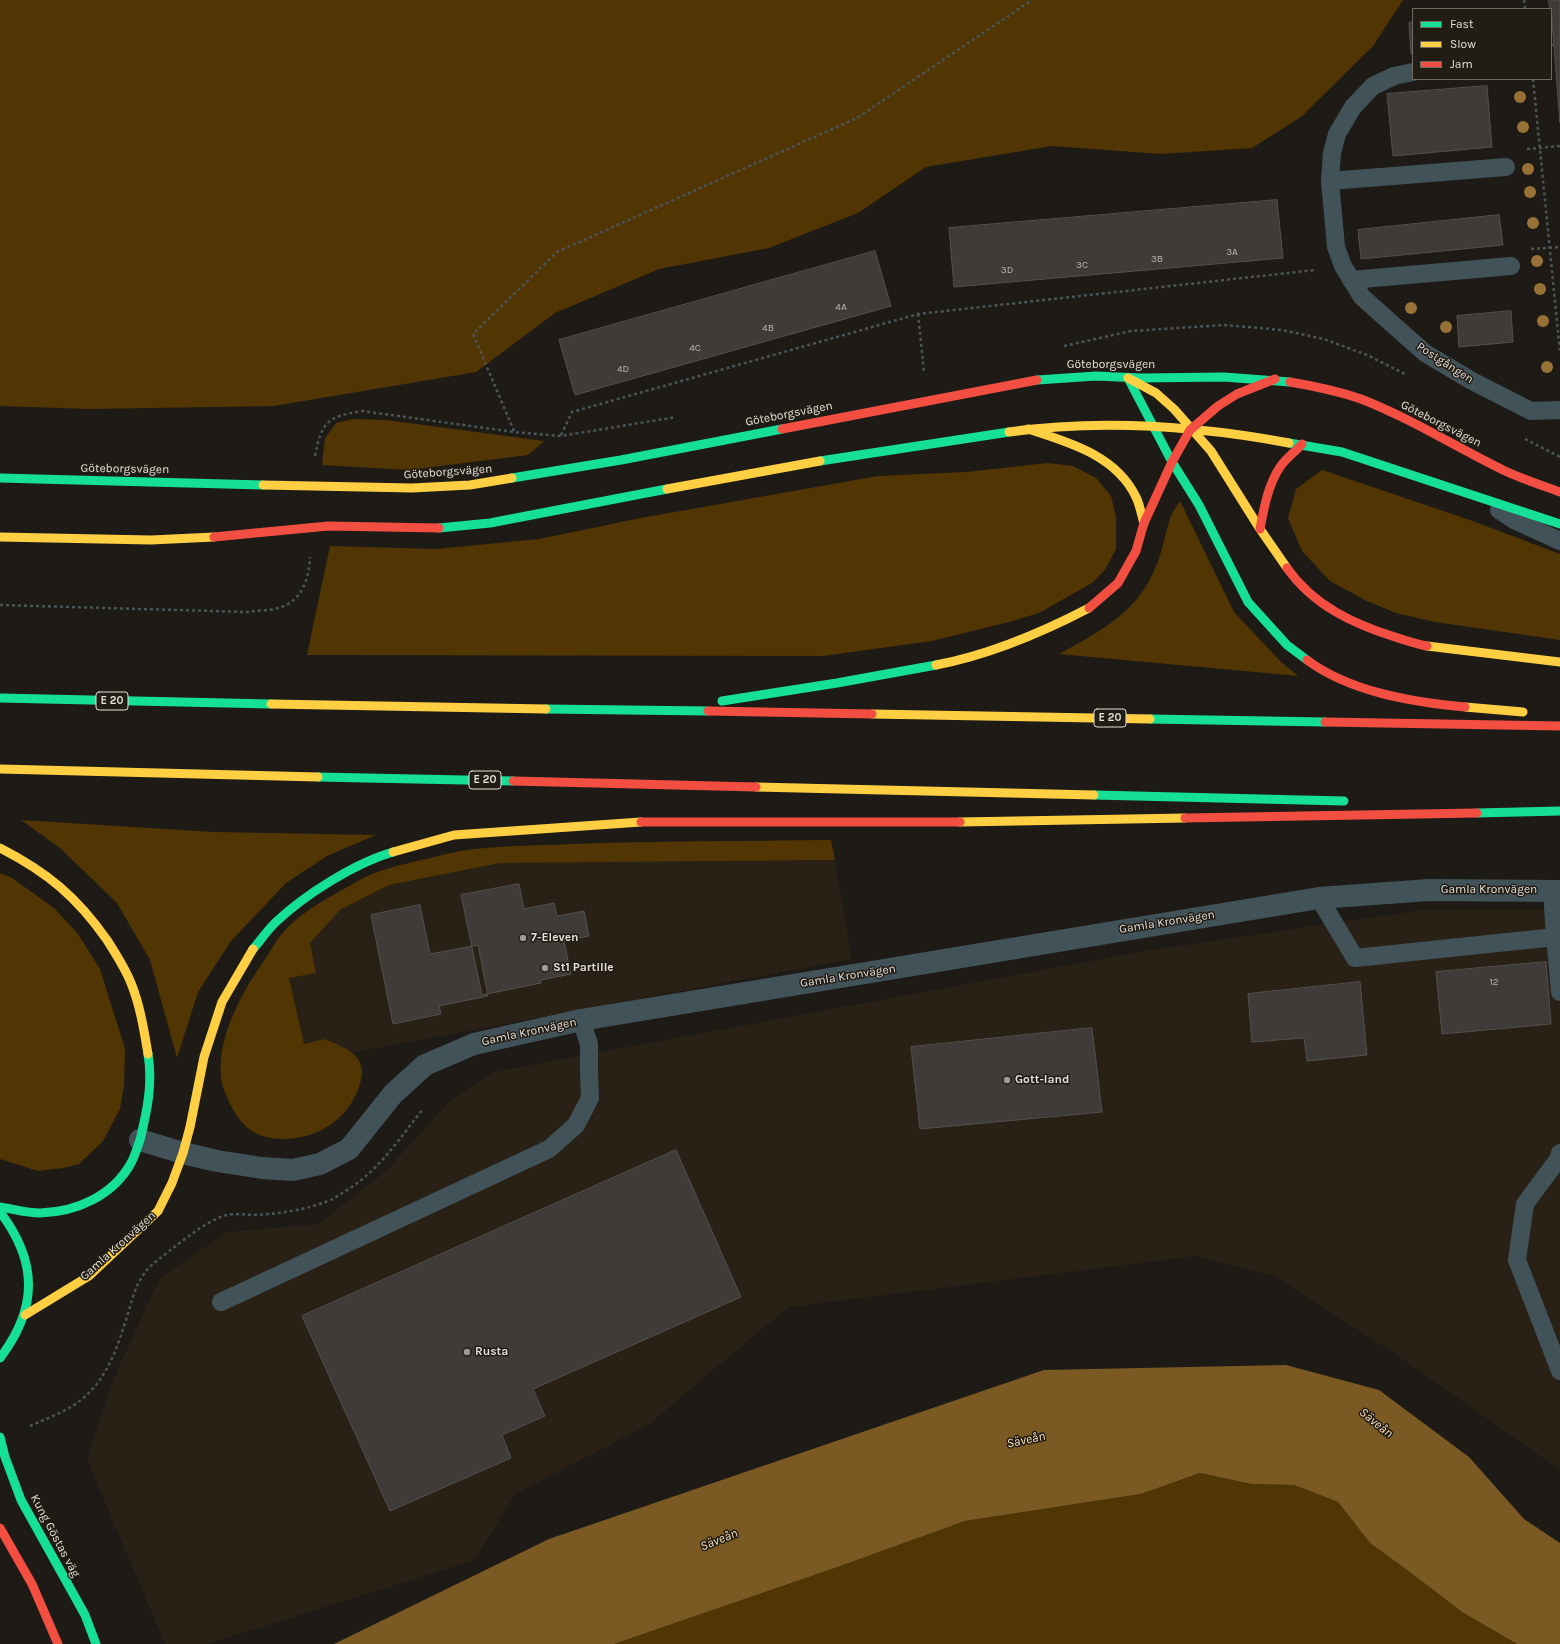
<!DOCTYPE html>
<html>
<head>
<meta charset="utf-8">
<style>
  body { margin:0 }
  #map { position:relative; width:1560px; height:1644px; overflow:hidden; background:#1e1b17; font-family:Karla,sans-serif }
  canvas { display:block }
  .legend { position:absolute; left:1412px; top:8px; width:140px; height:72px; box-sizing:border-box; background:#211c14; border:1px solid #6f6a63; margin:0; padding:5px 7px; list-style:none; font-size:12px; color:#e3e0da }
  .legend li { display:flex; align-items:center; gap:8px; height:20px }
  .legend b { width:20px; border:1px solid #6f6a63 }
</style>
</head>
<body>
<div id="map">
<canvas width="1560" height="1644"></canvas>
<ul class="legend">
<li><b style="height:5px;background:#16e098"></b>Fast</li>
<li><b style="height:5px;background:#ffcf43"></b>Slow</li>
<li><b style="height:5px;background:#f24e42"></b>Jam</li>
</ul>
</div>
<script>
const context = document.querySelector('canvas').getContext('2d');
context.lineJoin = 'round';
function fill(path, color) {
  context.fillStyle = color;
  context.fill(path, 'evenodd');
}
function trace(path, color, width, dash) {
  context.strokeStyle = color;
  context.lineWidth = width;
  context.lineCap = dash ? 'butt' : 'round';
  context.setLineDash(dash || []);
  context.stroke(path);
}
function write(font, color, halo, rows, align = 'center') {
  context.font = font + ' Karla,sans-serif';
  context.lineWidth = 3;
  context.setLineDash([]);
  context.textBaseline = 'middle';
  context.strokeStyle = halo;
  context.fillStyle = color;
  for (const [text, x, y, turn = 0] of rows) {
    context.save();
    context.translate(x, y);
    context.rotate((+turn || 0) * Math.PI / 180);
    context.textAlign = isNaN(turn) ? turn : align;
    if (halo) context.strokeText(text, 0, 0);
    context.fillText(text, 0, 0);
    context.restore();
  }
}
fill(new Path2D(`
  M835,860L852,959L307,1061L285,958L340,910L389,885L500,863Z
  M1560,909V1470L1394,1353L1276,1277L1197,1256L788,1307L648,1425L515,1494L475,1560L207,1644H165L87,1459L114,1378L160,1278L227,1232L319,1224L386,1171L451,1100L493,1072L1145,951L1423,910Z`), '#292115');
fill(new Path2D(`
  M0,0H1403L1373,46L1301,117L1252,148L1161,154L1052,146L926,167L858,213L769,248L659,269L555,313L476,372L274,406L90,409L0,406Z
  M353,419L386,420L544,441L528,455L409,470L322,465L325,438L336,423Z
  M1047,463L1073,466L1096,478L1111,496L1116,517V549L1105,570L1092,583L1039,613L1009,622L932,641L823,656L307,655L330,546L436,549L539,539L641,518L878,476L966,472Z
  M1322,470L1470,520L1560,554V640L1435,622L1396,613L1367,601L1330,581L1302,551L1288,518L1296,489Z
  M1180,501L1234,612L1281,662L1298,676L1059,654C1099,632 1139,612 1156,566C1163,550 1165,533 1171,516C1173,511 1177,506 1180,501Z
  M21,820L214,832L376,835L327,856L286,883L231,941L198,992L177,1058L150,960L117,903L60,848Z
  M831,840L835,860L500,863L389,885L340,910L310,943L316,973L289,978L304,1044L324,1039C334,1043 353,1050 358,1059C364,1068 362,1078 359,1087C346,1127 301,1147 262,1136C247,1131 238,1119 231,1106C227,1097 222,1087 221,1077C217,1036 243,990 266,958C272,948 278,937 286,929C305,909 332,896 356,882C375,871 396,866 417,861C432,858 447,853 461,851C497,845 535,846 571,844C658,841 745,841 831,840Z
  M0,873L12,878L54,908L78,934L100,969L125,1049L124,1085L120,1109L103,1141L79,1164L63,1168L38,1171L0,1159Z
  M1200,1473L1251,1484L1294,1485L1338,1502L1370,1543L1415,1576L1462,1612L1517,1644H614L832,1569L965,1521L1141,1494Z`), '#513503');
fill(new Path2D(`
  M1286,1365L1379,1390L1469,1457L1524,1519L1560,1543V1644H1517L1462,1612L1415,1576L1370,1543L1338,1502L1294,1485L1251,1484L1200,1473L1141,1494L965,1521L832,1569L614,1644H334L549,1539L1044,1370Z`), '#7b5923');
const building = new Path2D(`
  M1549,0H1560V123L1551,9H1550Z
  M1413,22V54H1411L1409,23Z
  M1487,86L1492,147L1393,156L1387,94Z
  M1277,200L1283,258L954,287L949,228Z
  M1499,215L1503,245L1361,259L1358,230Z
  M875,251L891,306L575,395L559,340Z
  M1511,311L1513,342L1459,347L1457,316Z
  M519,884L524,909L554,903L557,916L584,911L589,936L564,941L571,974L541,980V983L482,995L461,895Z
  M420,905L430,954L478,945L488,996L439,1006L441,1014L393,1024L371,915Z
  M1546,962L1551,1024L1442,1034L1436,972Z
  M1360,982L1367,1055L1307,1061L1304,1038L1252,1042L1248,994Z
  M1092,1028L1102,1112L920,1129L911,1047Z
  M676,1150L741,1297L533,1389L545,1416L502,1435L511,1458L390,1511L302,1316Z`);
fill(building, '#3e3b38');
trace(building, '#53504d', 1);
trace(new Path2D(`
  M1524,0L1525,9
  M1551,45H1553
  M1533,79L1560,352
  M1527,149L1560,146
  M1531,249L1560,247
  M918,314L924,372
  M1064,346L1131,331L1224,325L1282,330L1324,339L1367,355L1405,374
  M514,431L473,334L557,252L857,118L1032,0
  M561,435L572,412L918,314L1315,270
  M1525,439L1560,457
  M315,456C322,421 327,417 362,411L514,432L561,436L676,417
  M0,605L247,612C257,610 268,611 278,608C302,602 309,579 310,557
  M30,1426C43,1420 57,1415 69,1408C106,1387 117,1349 129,1310C134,1292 139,1276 154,1263C171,1250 207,1219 227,1215C235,1213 245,1215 254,1215C279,1214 305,1210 328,1201C334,1199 339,1195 344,1192C378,1172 399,1139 423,1109`), '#4a5558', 2.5, [3, 3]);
trace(new Path2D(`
  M1413,72L1394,76L1373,86L1353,107L1337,134L1332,153L1330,181L1336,247L1343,266L1362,297L1425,353L1472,381L1531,411L1560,410
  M1330,181L1506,167
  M1351,280L1511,266
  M1499,510L1514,520L1560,541
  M1552,891L1555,937L1560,992
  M1319,898L1355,958L1555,937
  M1560,1153L1559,1158L1525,1204L1517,1260L1560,1371
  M221,1302L549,1149L576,1125L590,1098L589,1074V1044L581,1020`), '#415259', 18);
trace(new Path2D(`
  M140,1140L183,1153L217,1161L262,1168L293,1170L320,1164L349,1149L393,1094L425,1065L474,1044L581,1020L1319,898L1429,890L1560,891`), '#415259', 22);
trace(new Path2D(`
  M1128,378L1172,462L1199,505L1248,602L1287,645L1307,660
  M1037,380L1096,376L1141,378L1224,377L1290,382
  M1289,443L1342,452L1560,524
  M820,461L1009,432
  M0,478L263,485
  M512,478L621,460L782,429
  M439,528L490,523L667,489
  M0,698L271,704
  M722,701L837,683L936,665
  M546,709L708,711
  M1150,719L1325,722
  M318,777L513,781
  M1094,795L1344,801
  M1477,813L1560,811
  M253,949C261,940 268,929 277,921C306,894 355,863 393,852
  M140,1140C147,1111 153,1084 148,1054
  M0,1207C13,1209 27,1213 40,1213C76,1212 113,1196 131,1163C135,1156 137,1148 140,1140
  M0,1212C38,1262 38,1308 0,1358
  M0,1437L5,1457L21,1500L85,1615L96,1644`), '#16e098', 9);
trace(new Path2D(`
  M1128,378L1156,393L1174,409L1211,451L1260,529L1287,568
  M1028,429C1068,442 1116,455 1136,497C1140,505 1141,514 1144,523
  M1009,432C1102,419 1197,426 1289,443
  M263,485L412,488L470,485L512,478
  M667,489L820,461
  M0,537L151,540L214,537
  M1427,646L1560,662
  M936,665C989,655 1041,633 1089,608
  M271,704L546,709
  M1465,707L1523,712
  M872,714L1150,719
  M0,769L318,777
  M756,787L1094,795
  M960,822L1185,818
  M0,848C47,872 77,897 107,940C116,954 125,968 131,983C140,1005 144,1030 148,1054
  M393,852L454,835L641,822
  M183,1153L190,1127L204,1057L222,1002L253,949
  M25,1315L89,1276L158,1211L172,1183L183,1153`), '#ffcf43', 9);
trace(new Path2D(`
  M1290,382C1314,386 1338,391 1361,399C1410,418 1456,447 1503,470C1522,479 1541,485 1560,492
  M782,429L1037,380
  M1260,529C1264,508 1268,485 1280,467C1286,458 1295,452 1302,444
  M214,537L328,526L439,528
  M1287,568C1313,605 1353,624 1395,637C1405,640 1416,644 1427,646
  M1089,608L1118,583L1136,551L1144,523L1172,462L1190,430L1218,406L1237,394L1275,379
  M1307,660C1350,692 1412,702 1465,707
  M708,711L872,714
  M1325,722L1560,726
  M513,781L756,787
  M1185,818L1477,813
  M641,822H960
  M0,1528L32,1584L58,1644`), '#f24e42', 9);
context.fillStyle = '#987137';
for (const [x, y] of [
  [1520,97],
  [1523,127],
  [1528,169],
  [1530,192],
  [1533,223],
  [1537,261],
  [1540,289],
  [1411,308],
  [1543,321],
  [1446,327],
  [1547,367]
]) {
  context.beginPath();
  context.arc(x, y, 6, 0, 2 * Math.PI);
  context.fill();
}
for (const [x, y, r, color] of [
  [523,938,4,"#9e9b96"],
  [545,968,4,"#9e9b96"],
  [1007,1080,4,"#9e9b96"],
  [467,1352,4,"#9e9b96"]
]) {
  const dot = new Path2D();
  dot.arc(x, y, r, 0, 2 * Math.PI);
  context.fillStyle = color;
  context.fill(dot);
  trace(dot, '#211c14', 1.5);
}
write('10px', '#bab7b2', null, [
  ["3A",1232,252],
  ["3B",1157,259],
  ["3C",1082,265],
  ["3D",1007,270],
  ["4A",841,307],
  ["4B",768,328],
  ["4C",695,348],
  ["4D",623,369],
  ["12",1494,982]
]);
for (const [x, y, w] of [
  [112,701,32],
  [1110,718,32],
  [485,780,32]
]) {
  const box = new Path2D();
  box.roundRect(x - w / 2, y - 9, w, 18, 3);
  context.fillStyle = '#211c14';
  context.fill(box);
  trace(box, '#e3e0da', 1);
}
write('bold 11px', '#e3e0da', null, [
  ["E 20",112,701],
  ["E 20",1110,718],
  ["E 20",485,780]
]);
write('12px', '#e3e0da', '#211c14', [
  ["Postgången",1445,363,33],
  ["Göteborgsvägen",1111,365],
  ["Göteborgsvägen",789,414,-11],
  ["Göteborgsvägen",1441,424,27],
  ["Göteborgsvägen",125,469,1],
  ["Göteborgsvägen",448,472,-4],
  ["Gamla Kronvägen",1489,890],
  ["Gamla Kronvägen",1167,922,-9],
  ["Gamla Kronvägen",848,976,-9],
  ["Gamla Kronvägen",529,1032,-12],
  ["Gamla Kronvägen",118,1246,-42],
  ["Kung Göstas väg",55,1536,62]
]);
write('bold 12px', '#e3e0da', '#211c14', [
  ["7-Eleven",531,938],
  ["St1 Partille",553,968],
  ["Gott-land",1015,1080],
  ["Rusta",475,1352]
], 'left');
write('italic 13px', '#f9dfba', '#211c14', [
  ["Säveån",1376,1423,39],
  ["Säveån",1026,1440,-12],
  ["Säveån",719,1540,-22]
]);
</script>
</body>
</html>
